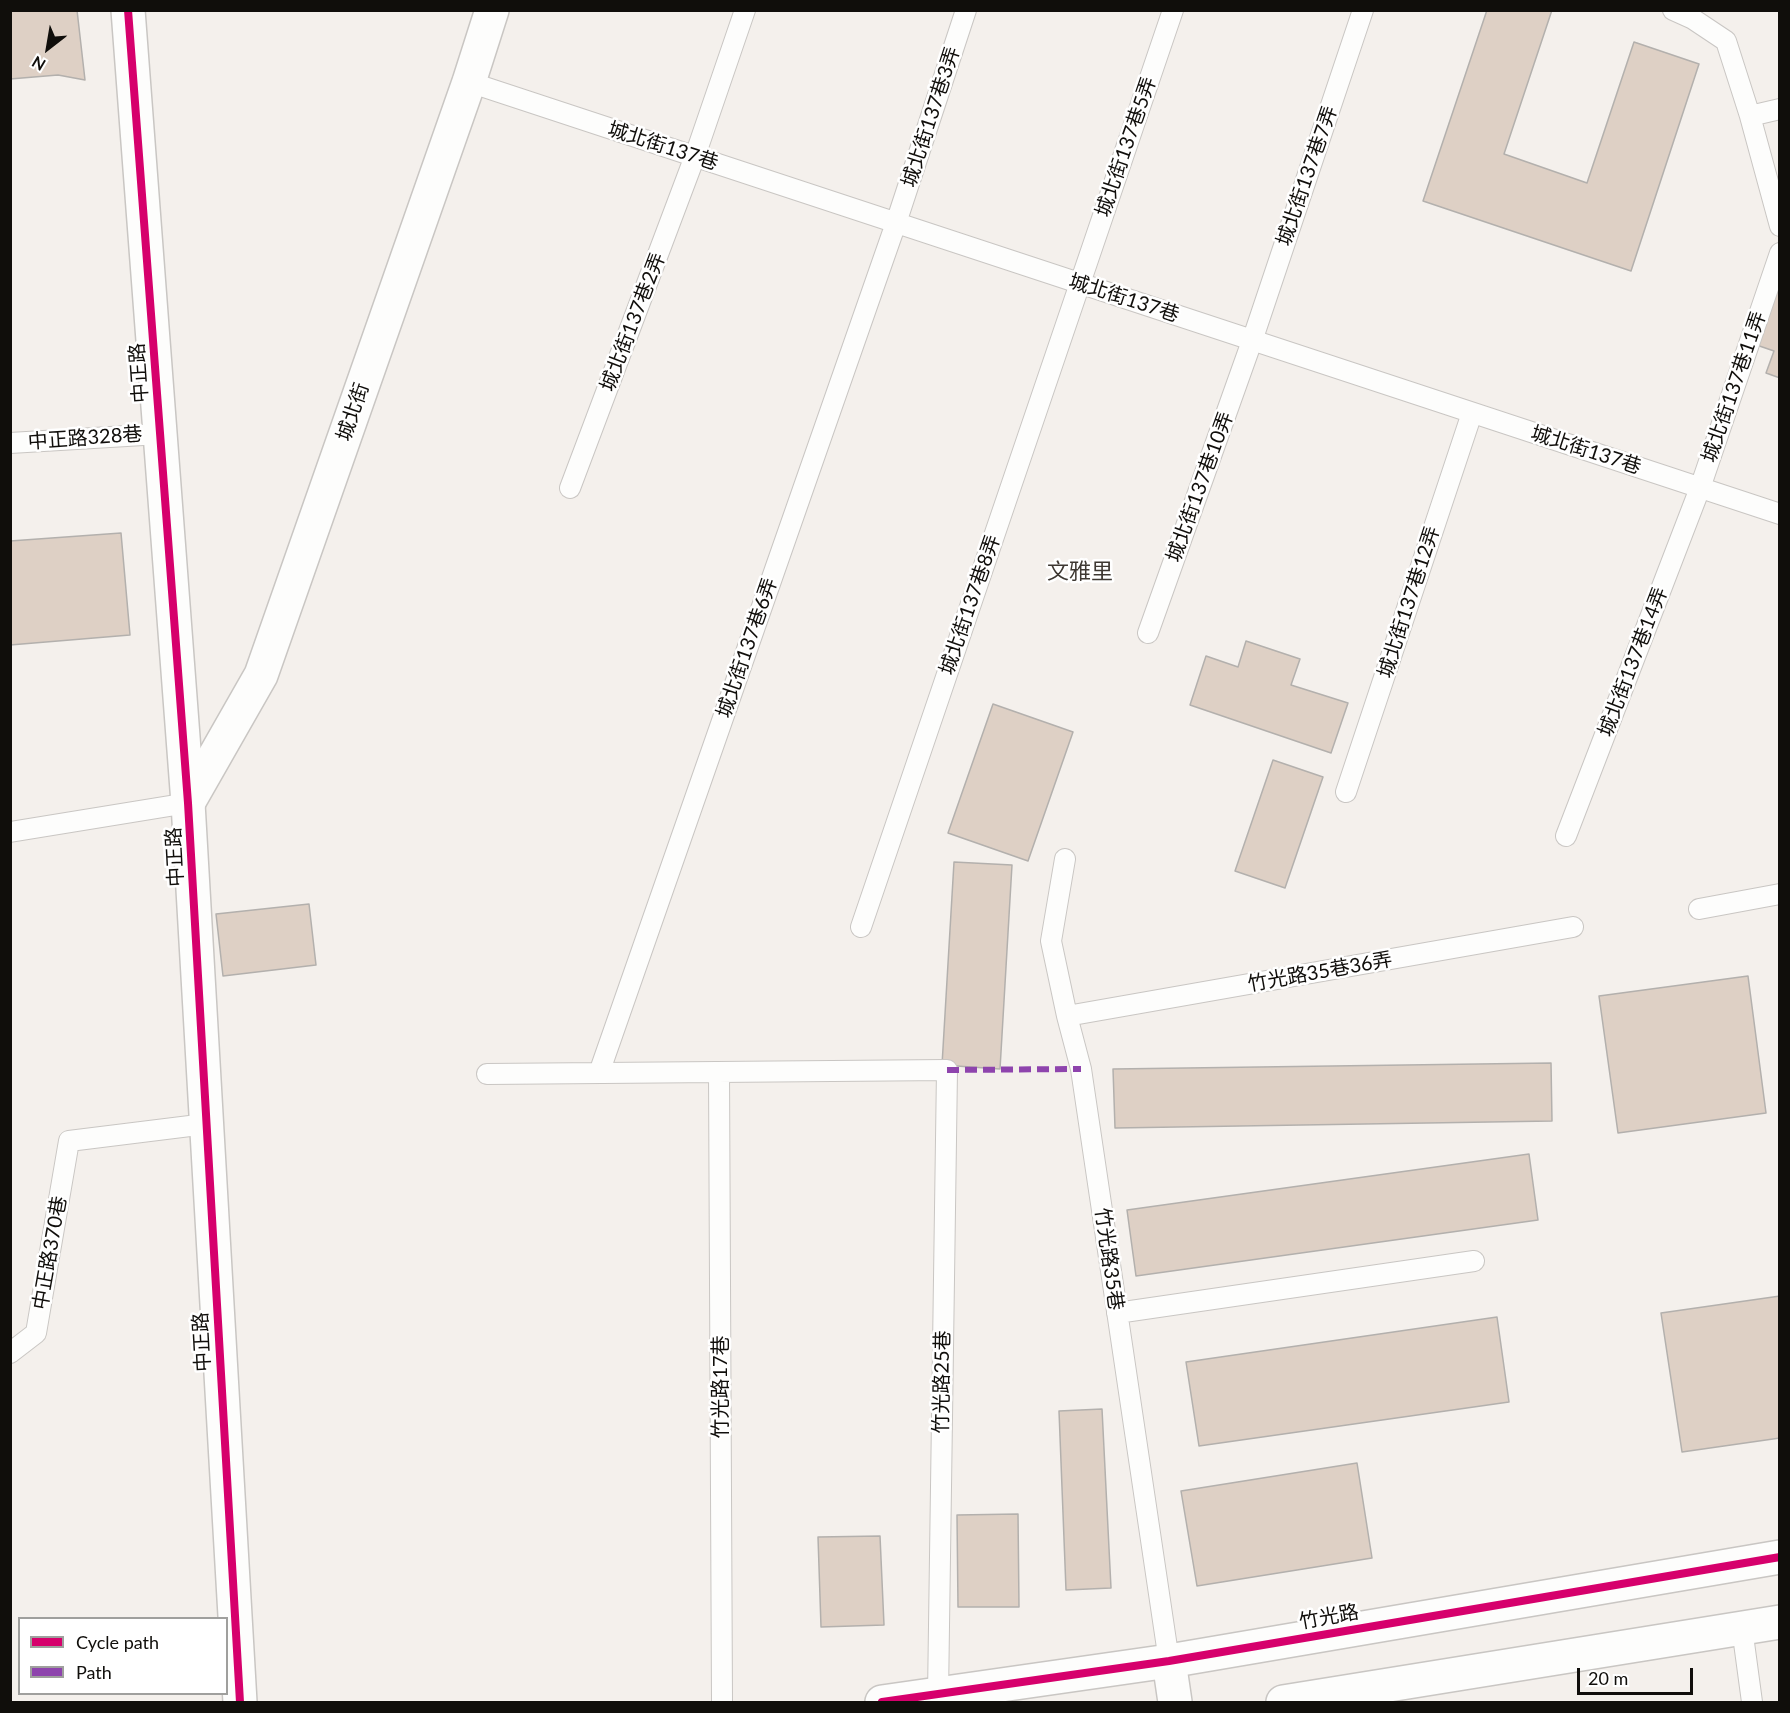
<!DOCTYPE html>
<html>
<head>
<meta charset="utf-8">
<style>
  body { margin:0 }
  #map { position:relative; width:1790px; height:1713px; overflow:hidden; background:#f4f0ec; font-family:Lato,sans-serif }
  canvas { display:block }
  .frame { position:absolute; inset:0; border:12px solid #100e0b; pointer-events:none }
  .legend { position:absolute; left:18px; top:1617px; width:210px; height:78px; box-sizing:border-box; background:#fff; border:2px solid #9f9f9d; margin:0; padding:8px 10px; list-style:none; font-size:18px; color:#100e0b }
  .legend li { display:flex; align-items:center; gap:12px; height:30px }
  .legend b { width:30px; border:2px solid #9f9f9d }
  .north { position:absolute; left:18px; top:18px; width:60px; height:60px; -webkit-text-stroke:4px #fff; paint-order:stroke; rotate:211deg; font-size:16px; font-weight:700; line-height:24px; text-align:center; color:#100e0b }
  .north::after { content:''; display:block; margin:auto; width:21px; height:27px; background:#100e0b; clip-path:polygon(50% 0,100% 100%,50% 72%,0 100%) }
  .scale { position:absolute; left:1577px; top:1668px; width:116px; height:27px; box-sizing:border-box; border:3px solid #100e0b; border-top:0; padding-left:8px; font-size:18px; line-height:21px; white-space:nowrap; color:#100e0b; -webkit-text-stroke:4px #fff; paint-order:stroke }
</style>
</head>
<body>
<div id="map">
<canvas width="1790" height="1713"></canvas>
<div class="frame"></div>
<ul class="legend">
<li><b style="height:8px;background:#d6006c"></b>Cycle path</li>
<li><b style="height:8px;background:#8e44ad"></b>Path</li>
</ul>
<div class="north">N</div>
<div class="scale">20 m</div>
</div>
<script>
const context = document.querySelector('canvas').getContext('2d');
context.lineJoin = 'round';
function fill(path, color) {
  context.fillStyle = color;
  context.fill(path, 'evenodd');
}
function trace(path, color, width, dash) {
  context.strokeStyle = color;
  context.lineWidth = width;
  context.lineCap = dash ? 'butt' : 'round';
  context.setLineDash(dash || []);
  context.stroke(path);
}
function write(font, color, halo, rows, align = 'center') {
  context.font = font + ' Lato,"Noto Sans TC",sans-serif';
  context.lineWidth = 5;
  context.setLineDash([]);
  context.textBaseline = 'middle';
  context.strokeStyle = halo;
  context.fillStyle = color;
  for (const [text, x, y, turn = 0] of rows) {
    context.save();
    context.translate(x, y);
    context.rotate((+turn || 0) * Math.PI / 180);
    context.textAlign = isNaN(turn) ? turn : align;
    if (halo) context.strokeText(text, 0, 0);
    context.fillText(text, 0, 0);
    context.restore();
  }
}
const building = new Path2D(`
  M10,10H77L85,80L58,75L10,79Z
  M1487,10H1552L1504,154L1587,183L1634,42L1699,64L1631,271L1423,201Z
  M1780,284V378L1766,373L1774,351L1742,340Z
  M121,533L130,635L10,645V541Z
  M1246,641L1300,659L1291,685L1348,703L1331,753L1190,705L1206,656L1238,667Z
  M993,704L1073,732L1028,861L948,833Z
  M1273,760L1323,777L1285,888L1235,871Z
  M954,862L1012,865L1000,1069L942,1065Z
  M309,904L316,965L223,976L216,914Z
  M1748,976L1766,1113L1618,1133L1599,996Z
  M1551,1063L1552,1121L1115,1128L1113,1069Z
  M1529,1154L1538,1220L1136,1276L1127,1210Z
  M1780,1296V1438L1682,1452L1661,1313Z
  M1497,1317L1509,1402L1199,1446L1186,1362Z
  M1102,1409L1111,1588L1066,1590L1059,1411Z
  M1357,1463L1372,1558L1197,1586L1181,1491Z
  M1018,1514L1019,1607H958L957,1515Z
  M880,1536L884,1625L821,1627L818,1537Z`);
fill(building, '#ded0c5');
trace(building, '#b3b0ad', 1.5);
const service = new Path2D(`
  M1673,10L1693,19L1726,41L1750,116L1780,109
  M469,82L1780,514
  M1750,116L1780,226
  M10,443L160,434
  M570,488L695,156L745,10
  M1148,633L1252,341L1363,10
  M1346,792L1472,413
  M10,832L188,803
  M1566,836L1700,488L1780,253
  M1065,859L1051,941L1067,1016L1081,1069L1169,1661
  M1699,909L1780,894
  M861,927L1173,10
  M1067,1016L1573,927
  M719,1072L722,1702
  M599,1073L896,223L966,10
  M487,1074L947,1070L938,1695
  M1117,1313L1474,1261
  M10,1353L36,1333L69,1141L206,1124
  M1742,1628L1752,1702`);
const minor = new Path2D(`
  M188,803L261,675L469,82L492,10
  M1169,1661L1175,1702`);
const tertiary = new Path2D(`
  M128,10L188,803L240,1702
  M882,1702L1169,1661L1780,1557
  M1283,1702L1780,1622`);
trace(service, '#c9c6c3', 22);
trace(minor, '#c9c6c3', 36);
trace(tertiary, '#c9c6c3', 36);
trace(service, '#fdfdfc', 20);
trace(minor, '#fdfdfc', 33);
trace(tertiary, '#fdfdfc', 33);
trace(new Path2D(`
  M947,1070L1081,1069`), '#8e44ad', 6, [12, 6]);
trace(new Path2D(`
  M128,10L188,803L240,1702
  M882,1702L1169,1661L1780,1557`), '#d6006c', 8);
write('20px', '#100e0b', '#fff', [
  ["城北街137巷3弄",931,117,-72],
  ["城北街137巷",663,146,18],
  ["城北街137巷5弄",1126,147,-71],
  ["城北街137巷7弄",1307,176,-71],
  ["城北街137巷",1124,298,18],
  ["城北街137巷2弄",633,322,-69],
  ["中正路",139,373,-94],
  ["城北街137巷11弄",1734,387,-71],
  ["城北街",353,412,-71],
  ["中正路328巷",85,438,-4],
  ["城北街137巷",1586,450,18],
  ["城北街137巷10弄",1200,487,-70],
  ["城北街137巷12弄",1409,602,-72],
  ["城北街137巷8弄",970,605,-71],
  ["城北街137巷6弄",747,648,-71],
  ["城北街137巷14弄",1633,662,-69],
  ["中正路",175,857,-93],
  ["竹光路35巷36弄",1320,972,-10],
  ["中正路370巷",50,1253,-80],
  ["竹光路35巷",1109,1259,82],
  ["中正路",202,1342,-93],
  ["竹光路25巷",942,1382,-89],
  ["竹光路17巷",721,1387,-90],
  ["竹光路",1329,1617,-10]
]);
write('22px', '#3e3832', '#fff', [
  ["文雅里",1080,572]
]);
</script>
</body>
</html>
